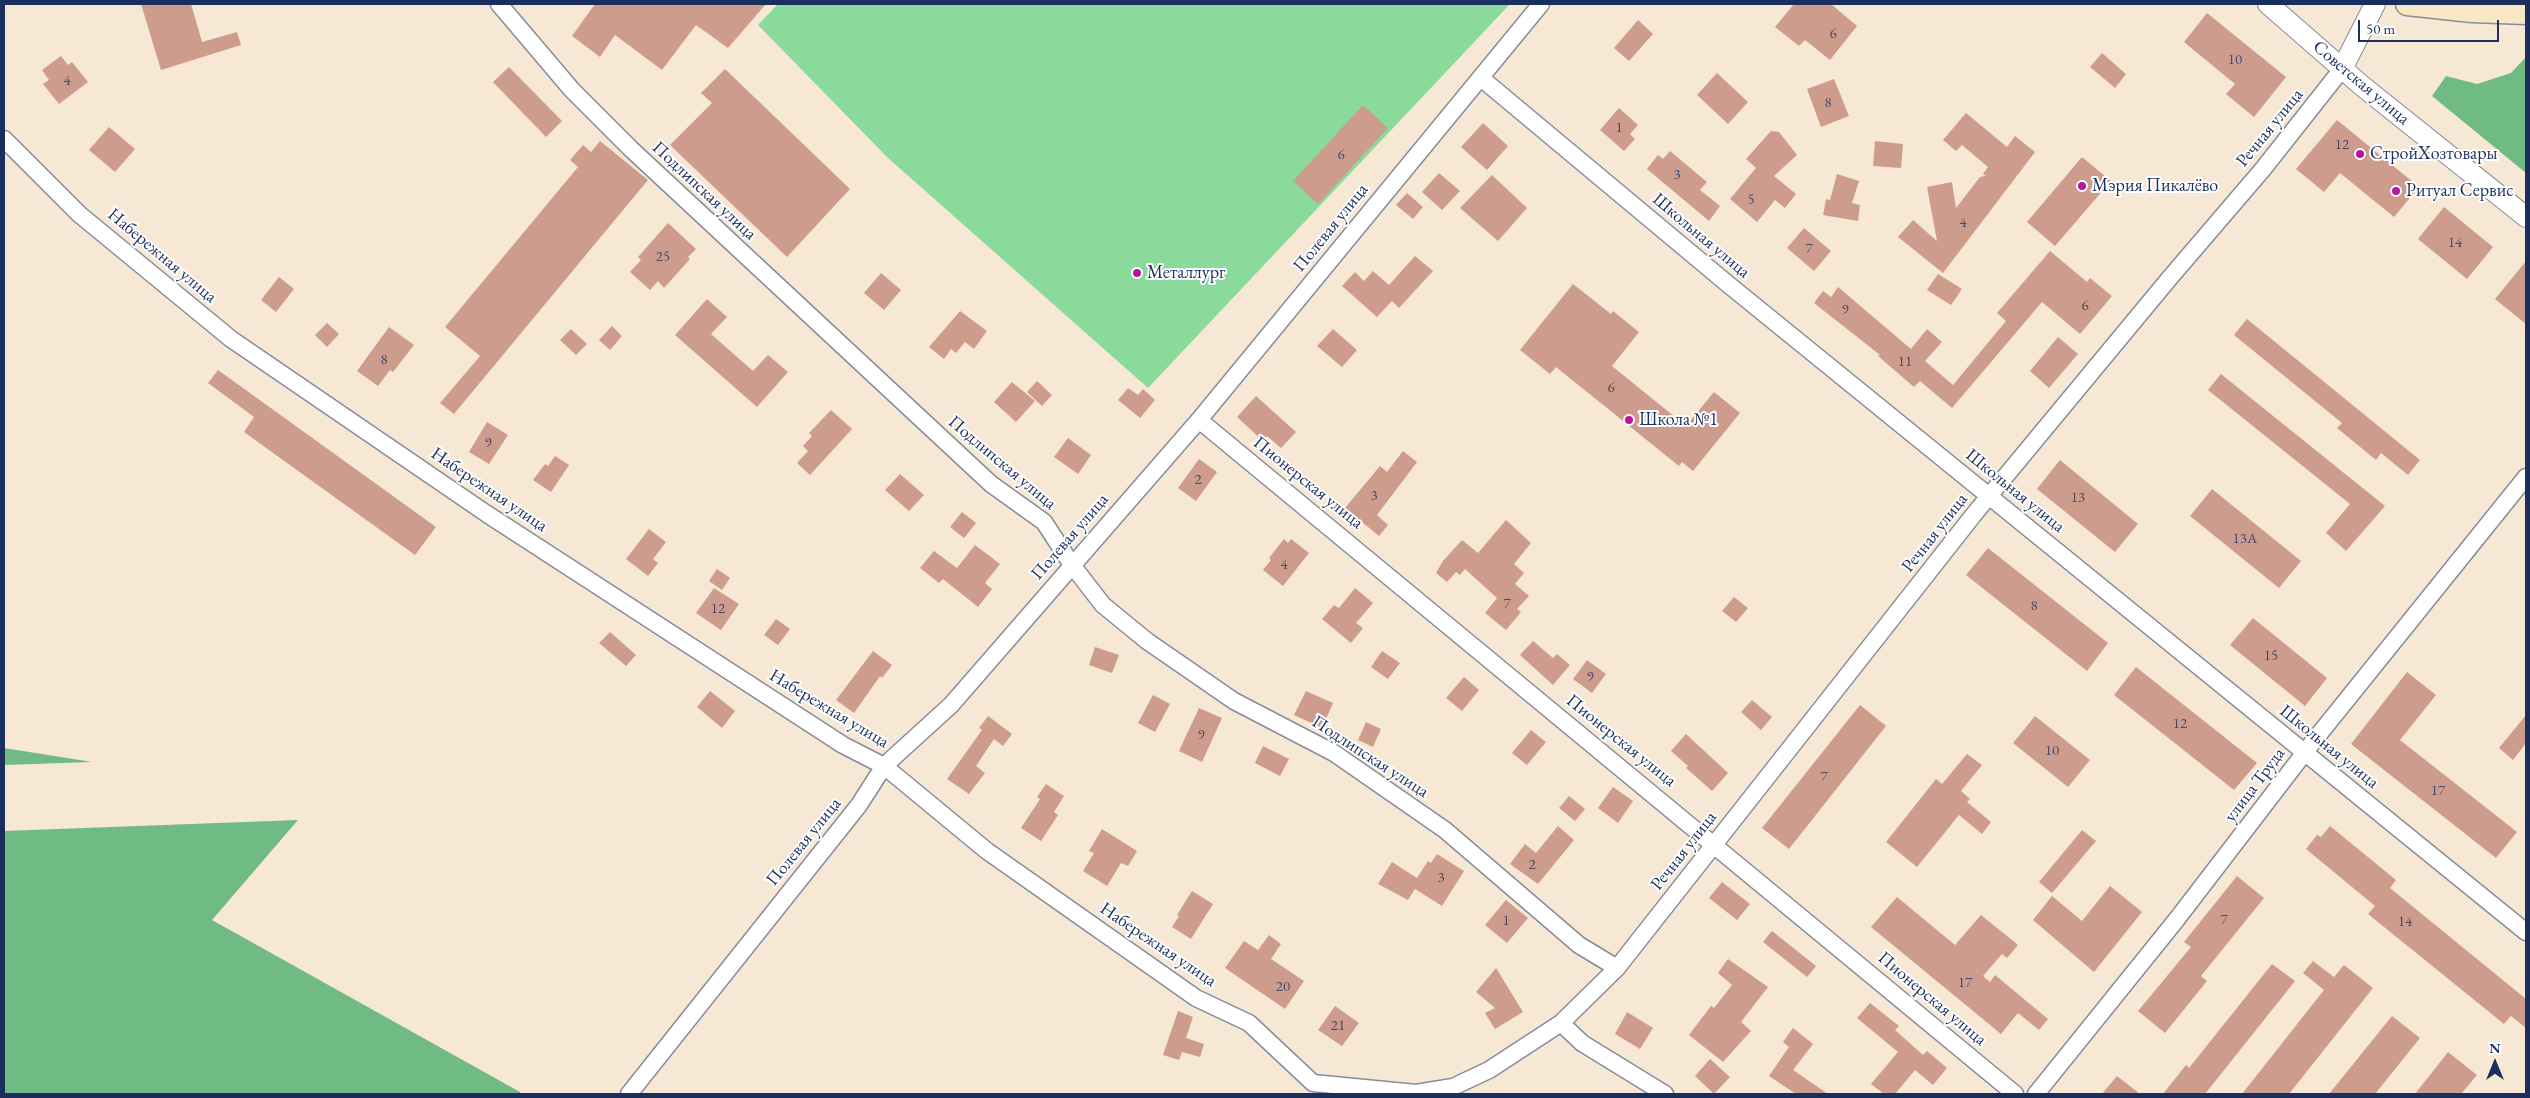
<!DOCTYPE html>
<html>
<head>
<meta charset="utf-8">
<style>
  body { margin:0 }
  #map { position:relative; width:2530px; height:1098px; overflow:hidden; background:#f6e8d4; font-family:"EB Garamond",serif }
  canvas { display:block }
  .frame { position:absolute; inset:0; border:5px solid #1b2f5e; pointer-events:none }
  .north { position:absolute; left:2470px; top:1038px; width:50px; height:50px; -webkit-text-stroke:4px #fff; paint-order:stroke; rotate:0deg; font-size:14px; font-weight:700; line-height:20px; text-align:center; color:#1b2f5e }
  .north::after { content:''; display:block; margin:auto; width:18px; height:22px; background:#1b2f5e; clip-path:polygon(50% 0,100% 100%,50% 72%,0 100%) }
  .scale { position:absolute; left:2358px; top:20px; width:141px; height:22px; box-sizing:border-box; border:2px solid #1b2f5e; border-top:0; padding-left:6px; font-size:15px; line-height:18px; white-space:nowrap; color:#1b2f5e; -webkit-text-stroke:4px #fff; paint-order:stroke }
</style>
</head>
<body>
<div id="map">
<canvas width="2530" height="1098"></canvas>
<div class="frame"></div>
<div class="north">N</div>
<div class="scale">50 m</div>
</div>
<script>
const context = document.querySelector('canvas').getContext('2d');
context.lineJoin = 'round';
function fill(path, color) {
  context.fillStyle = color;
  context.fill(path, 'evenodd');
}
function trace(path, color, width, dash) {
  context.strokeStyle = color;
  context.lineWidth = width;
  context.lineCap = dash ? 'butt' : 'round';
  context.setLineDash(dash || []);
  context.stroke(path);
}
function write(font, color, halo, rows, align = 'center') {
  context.font = font + ' "EB Garamond",serif';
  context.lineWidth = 4;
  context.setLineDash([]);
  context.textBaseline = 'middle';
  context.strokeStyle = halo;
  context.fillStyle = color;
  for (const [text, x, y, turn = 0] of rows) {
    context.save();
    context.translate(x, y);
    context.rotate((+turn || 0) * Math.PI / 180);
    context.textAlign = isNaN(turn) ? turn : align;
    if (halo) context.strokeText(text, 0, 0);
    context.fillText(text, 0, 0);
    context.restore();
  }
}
fill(new Path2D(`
  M778,4H1510L1148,388L888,158L758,25Z`), '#8adb9b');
fill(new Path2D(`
  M2526,57V173L2432,96L2446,76L2477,84L2511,73Z
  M4,748L92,762L4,765Z
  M298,820L212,920L520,1092V1094H4V831Z`), '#6fbb83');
fill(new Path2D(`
  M141,4H191L202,42L237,32L241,45L161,70Z
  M595,4H766L728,48L696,25L662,70L615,35L600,57L572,36Z
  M1794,4H1831L1857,26L1830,60L1805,40L1799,46L1775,27Z
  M2207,13L2286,77L2254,117L2226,94L2235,84L2184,42Z
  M1638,20L1653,34L1629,61L1614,48Z
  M2102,53L2126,74L2115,88L2090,67Z
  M61,56L68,65L72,62L88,82L59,104L43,84L49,80L42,70Z
  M509,67L562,121L546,137L493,82Z
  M725,69L850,189L787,257L670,145L712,103L701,93Z
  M1717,73L1748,102L1728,124L1697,95Z
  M1834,79L1849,116L1821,127L1807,89Z
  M1363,105L1388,128L1318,204L1293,181Z
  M1619,108L1638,125L1630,134L1635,139L1624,151L1600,130Z
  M1966,113L2007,147L2015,136L2035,152L1943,273L1898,237L1913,220L1937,241L1927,187L1952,182L1956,208L1980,177L1986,176L1983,174L1988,167L1962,145L1956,151L1943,140Z
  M2337,120L2419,187L2394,217L2340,173L2324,192L2296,169Z
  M1483,123L1508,146L1487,170L1461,147Z
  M109,127L135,149L115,172L89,150Z
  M1771,131L1779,132L1797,155L1774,176L1796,194L1785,208L1775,200L1757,222L1730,199L1756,168L1746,159Z
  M600,141L648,180L454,414L440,403L480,356L445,327L578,167L570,160L583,145L591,152Z
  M1875,141L1903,144L1901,168L1873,166Z
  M1670,151L1707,182L1700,190L1720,206L1709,221L1647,169L1658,155L1663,159Z
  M2082,157L2111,181L2055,246L2027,222Z
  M1439,173L1460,191L1442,210L1422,192Z
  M1837,174L1859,181L1852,203L1860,205L1858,221L1823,215L1826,199L1830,200Z
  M1492,175L1527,208L1498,241L1460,208Z
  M1407,193L1423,207L1413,219L1396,205Z
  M2444,207L2493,247L2467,279L2418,239Z
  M668,223L696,249L688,257L690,259L664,288L658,281L650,290L630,272L641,260L638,257Z
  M1804,228L1831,251L1814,271L1787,248Z
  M2050,251L2087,282L2090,278L2112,296L2080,334L2042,302L1952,408L1920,381L1914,387L1878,356L1880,355L1814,303L1823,291L1831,297L1838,287L1911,349L1927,329L1942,342L1925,361L1953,385L2006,321L1997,313Z
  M1415,256L1433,271L1399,308L1392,301L1377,317L1342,286L1355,272L1364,281L1373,271L1389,285Z
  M2526,261V324L2495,299Z
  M881,273L901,290L884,310L864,293Z
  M1938,274L1962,289L1951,305L1927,290Z
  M279,277L294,289L276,312L261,300Z
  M1573,284L1611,314L1613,311L1639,332L1612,366L1686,426L1714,392L1740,413L1693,471L1682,462L1679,466L1556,367L1550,374L1520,350Z
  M707,299L727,317L711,334L753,371L768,355L788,372L757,407L675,335Z
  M960,311L987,331L974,349L965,342L956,353L951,349L944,359L929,347Z
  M2247,319L2420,460L2408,475L2381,453L2376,460L2337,428L2342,423L2234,335Z
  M327,323L339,334L327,347L315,335Z
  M612,326L622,336L610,350L599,340Z
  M389,327L414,345L393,372L390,370L378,386L357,371Z
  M571,329L587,344L576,355L560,340Z
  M1333,329L1357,350L1342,367L1317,346Z
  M2058,337L2078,354L2049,388L2030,371Z
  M218,370L436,527L415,555L244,432L254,417L208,383Z
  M2221,374L2385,506L2346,551L2326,533L2350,504L2208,390Z
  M1037,381L1052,395L1042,406L1027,392Z
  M1012,382L1035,401L1016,422L994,402Z
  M1128,388L1138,395L1143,389L1155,400L1140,418L1118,400Z
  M1256,396L1296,432L1281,448L1267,436L1263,441L1237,417Z
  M831,410L852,429L810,475L797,463L808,451L803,446L812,436L809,433Z
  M487,422L508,435L489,464L469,452Z
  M1068,438L1091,455L1078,474L1054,457Z
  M1403,451L1417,462L1377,515L1388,525L1379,536L1345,508L1380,466L1387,472Z
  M555,456L569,465L551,492L533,480L545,464L548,466Z
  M1199,459L1217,472L1196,501L1178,488Z
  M2060,460L2138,524L2115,552L2037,489Z
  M900,474L924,495L909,511L885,490Z
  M2212,489L2301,561L2279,588L2190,516Z
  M962,512L976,523L964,538L950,527Z
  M1506,520L1531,543L1514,564L1524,573L1515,584L1529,596L1517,609L1521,612L1506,630L1485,613L1497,598L1465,569L1460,575L1456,572L1447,582L1436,573L1443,561L1462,540L1478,553Z
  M649,529L666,542L653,559L658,563L648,576L626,559Z
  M1284,539L1288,543L1291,539L1309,553L1283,586L1263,570L1271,560L1269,558Z
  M975,545L1000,564L985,583L992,589L978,607L943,579L939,583L920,568L934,551L957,568Z
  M1988,548L2108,643L2087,671L1966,575Z
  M717,569L730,578L722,590L709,581Z
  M714,588L739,604L721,630L696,613Z
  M1355,588L1373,603L1356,623L1363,628L1351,643L1322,619L1334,605L1339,608Z
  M1734,597L1748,608L1736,622L1722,611Z
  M2253,618L2327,678L2305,706L2230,645Z
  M776,619L790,629L778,645L764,635Z
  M610,632L636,655L626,666L599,643Z
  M1533,641L1553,658L1557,654L1570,665L1553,685L1520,655Z
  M1095,647L1119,655L1112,673L1089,665Z
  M873,651L892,665L882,678L880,676L854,713L836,700Z
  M1382,651L1400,663L1388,679L1371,667Z
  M1587,660L1606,674L1592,693L1573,679Z
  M2136,667L2257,763L2234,790L2114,695Z
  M2407,672L2436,695L2400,740L2517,832L2496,858L2351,744Z
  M1464,677L1479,690L1462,711L1446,698Z
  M710,691L735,711L722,728L697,707Z
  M1306,691L1333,703L1322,728L1294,715Z
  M1153,695L1170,704L1155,732L1138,723Z
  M1752,700L1772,717L1761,730L1741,712Z
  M1860,705L1886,726L1789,849L1762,828Z
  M1199,708L1222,718L1202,762L1179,751Z
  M2526,715V743L2513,760L2499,748Z
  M988,716L1012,734L1003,746L994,739L976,766L985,773L969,794L947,779L982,730L979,728Z
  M2035,716L2090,760L2068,787L2013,743Z
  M1366,722L1381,729L1373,747L1358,740Z
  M1531,730L1546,742L1527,765L1512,753Z
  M1686,734L1728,773L1712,791L1686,768L1688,766L1671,751Z
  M1263,746L1289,759L1280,776L1255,763Z
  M1967,754L1982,765L1961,791L1970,799L1967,802L1991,822L1982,834L1959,815L1917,867L1886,842L1936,779L1942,784Z
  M1046,784L1064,796L1054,812L1058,815L1041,841L1021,828L1040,799L1037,797Z
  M1613,787L1633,801L1618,823L1598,808Z
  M1569,796L1585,809L1575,821L1559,808Z
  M1558,826L1574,840L1538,884L1510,864L1525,844L1536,853Z
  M2330,826L2396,880L2390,888L2526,999V1028L2511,1016L2504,1024L2368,914L2375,906L2306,849L2317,835L2321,837Z
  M1102,829L1137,851L1128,866L1121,863L1107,886L1083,871L1094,853L1089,851Z
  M2082,830L2096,841L2052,893L2039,882Z
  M1437,854L1464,871L1442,906L1415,889L1408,900L1378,884L1392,862L1417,878L1428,861L1431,863Z
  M2237,876L2264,898L2201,976L2207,981L2165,1033L2138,1011L2191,947L2184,942Z
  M1722,882L1750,904L1737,920L1709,898Z
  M2110,886L2142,912L2094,972L2033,920L2052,896L2082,921Z
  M1192,891L1213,904L1191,939L1172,927L1179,916L1177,915Z
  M1897,897L1955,945L1981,915L2018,945L2007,958L2002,954L1983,976L1990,982L1995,975L2048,1019L2039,1030L2018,1013L2001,1034L1871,927Z
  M1506,900L1528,918L1507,943L1485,925Z
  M1772,931L1816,966L1807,977L1763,942Z
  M1269,935L1281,944L1271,959L1304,981L1285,1009L1225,968L1244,941L1258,950Z
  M1728,959L1768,987L1741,1022L1751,1031L1723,1062L1689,1035L1711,1006L1714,1008L1732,985L1718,973Z
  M2313,961L2334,977L2344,965L2373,988L2289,1094H2242L2324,990L2303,973Z
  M2272,964L2295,981L2205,1094H2163L2186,1065L2189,1068Z
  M1496,968L1523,1012L1495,1029L1485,1013L1495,1008L1476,992Z
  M1870,1003L1899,1026L1895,1030L1923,1055L1927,1051L1947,1068L1933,1085L1915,1070L1895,1094H1884L1871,1084L1898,1052L1857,1018Z
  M1335,1006L1359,1023L1342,1046L1318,1030Z
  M1178,1011L1193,1017L1186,1038L1204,1044L1200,1057L1182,1052L1179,1060L1163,1055Z
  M1627,1012L1653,1028L1640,1049L1615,1034Z
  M2392,1016L2420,1038L2375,1094H2329Z
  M1793,1028L1813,1044L1793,1070L1828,1094H1796L1769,1076L1789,1047L1783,1042Z
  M2448,1052L2477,1075L2461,1094H2415Z
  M1710,1059L1730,1077L1714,1094L1695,1076Z
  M2117,1076L2140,1094H2102Z`), '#cd9c8d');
const minor = new Path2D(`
  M499,4L572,90L631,149L991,484L1044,522L1072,565L1103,605L1147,641L1234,701L1334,753L1445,830L1579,945L1617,968
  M1481,78L1729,285L2526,932
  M4,139L79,214L231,339L487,514L843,745L884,766L987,851L1196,998L1249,1023L1313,1083L1416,1093L1453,1087L1489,1070L1561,1023L1617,968L1975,513L2168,280L2263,169L2342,69
  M1199,420L2015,1094
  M1561,1023L1582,1043L1665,1094
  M629,1094L859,805L884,766L951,705L1199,420L1541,4
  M2036,1094L2177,919L2312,743L2526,477`);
const tertiary = new Path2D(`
  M2268,4L2361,85L2526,217
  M2342,69L2375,4`);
const secondary = new Path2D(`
  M2407,4L2472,11L2526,13`);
trace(minor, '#888c99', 19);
trace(tertiary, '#888c99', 22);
trace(secondary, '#888c99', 25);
trace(minor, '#fff', 16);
trace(tertiary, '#fff', 20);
trace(secondary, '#f7e8c3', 22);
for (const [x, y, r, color] of [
  [2360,154,5,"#b5179e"],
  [2082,186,5,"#b5179e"],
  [2396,191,5,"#b5179e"],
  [1137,273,5,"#b5179e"],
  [1629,420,5,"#b5179e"]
]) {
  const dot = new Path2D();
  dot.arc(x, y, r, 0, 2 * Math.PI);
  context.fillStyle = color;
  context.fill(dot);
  trace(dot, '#fff', 2);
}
write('15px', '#484a6a', null, [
  ["6",1833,34],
  ["10",2235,60],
  ["4",67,81],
  ["8",1828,103],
  ["1",1619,128],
  ["12",2342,145],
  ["6",1341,155],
  ["3",1677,175],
  ["5",1751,200],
  ["4",1963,223],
  ["14",2455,243],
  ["7",1809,249],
  ["25",663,257],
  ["6",2085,306],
  ["9",1845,310],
  ["8",384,360],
  ["11",1905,362],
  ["6",1611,388],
  ["9",488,443],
  ["2",1198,480],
  ["3",1374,496],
  ["13",2078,498],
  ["13А",2245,539],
  ["4",1284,565],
  ["7",1507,604],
  ["8",2034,606],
  ["12",718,609],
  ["15",2271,656],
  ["9",1590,677],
  ["12",2180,724],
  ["9",1201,735],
  ["10",2052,751],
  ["7",1824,777],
  ["17",2438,791],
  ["2",1532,865],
  ["3",1441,878],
  ["7",2224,920],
  ["1",1506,921],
  ["14",2405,922],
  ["17",1965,983],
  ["20",1283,987],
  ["21",1338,1026]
]);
write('18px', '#1b2f5e', '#fff', [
  ["Советская улица",2361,83,40],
  ["Речная улица",2270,128,-51],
  ["Подлипская улица",704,191,43],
  ["Полевая улица",1331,228,-51],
  ["Школьная улица",1701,236,40],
  ["Набережная улица",162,256,40],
  ["Подлипская улица",1002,463,40],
  ["Пионерская улица",1308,483,39],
  ["Набережная улица",489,490,34],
  ["Школьная улица",2015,491,39],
  ["Речная улица",1935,533,-52],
  ["Полевая улица",1070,537,-49],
  ["Набережная улица",829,709,31],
  ["Пионерская улица",1621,741,39],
  ["Школьная улица",2329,747,39],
  ["Подлипская улица",1370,757,33],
  ["улица Труда",2255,785,-53],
  ["Полевая улица",804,842,-51],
  ["Речная улица",1684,851,-52],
  ["Набережная улица",1158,945,34],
  ["Пионерская улица",1932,999,40]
]);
write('18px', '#1b2f5e', '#fff', [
  ["СтройХозтовары",2370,154],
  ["Мэрия Пикалёво",2092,186],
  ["Ритуал Сервис",2406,191],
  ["Металлург",1147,273],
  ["Школа №1",1639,420]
], 'left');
</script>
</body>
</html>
